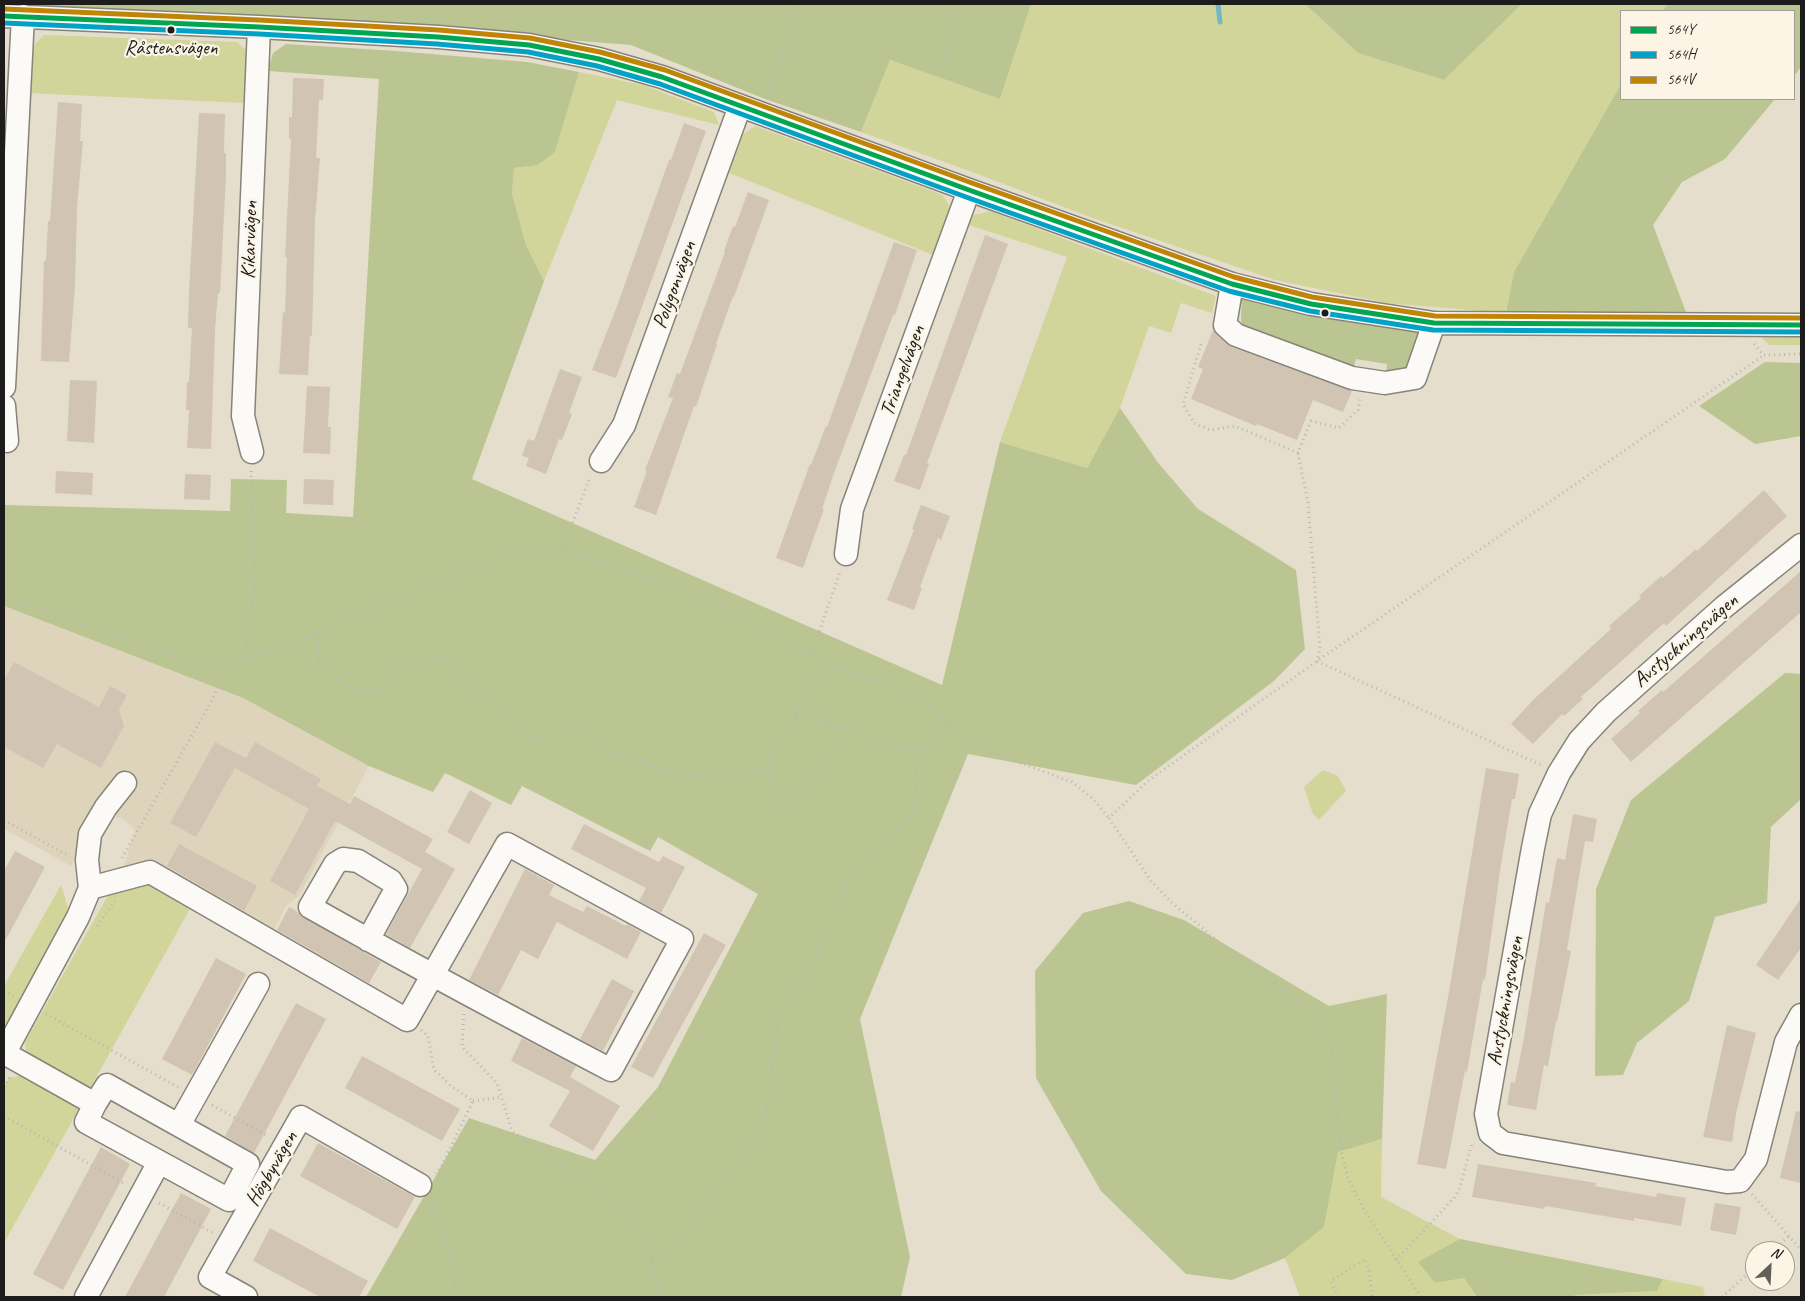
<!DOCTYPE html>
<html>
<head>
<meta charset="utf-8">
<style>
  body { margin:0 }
  #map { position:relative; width:1805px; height:1301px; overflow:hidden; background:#e6decc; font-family:Caveat,sans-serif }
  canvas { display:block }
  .frame { position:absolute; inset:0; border:5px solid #1c1c1c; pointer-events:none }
  .legend { position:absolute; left:1620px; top:10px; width:175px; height:90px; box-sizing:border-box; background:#fcf5e5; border:1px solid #a29e95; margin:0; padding:6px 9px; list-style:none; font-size:15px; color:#1c1c1c }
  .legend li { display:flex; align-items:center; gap:10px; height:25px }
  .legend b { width:25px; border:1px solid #a29e95 }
  .north { position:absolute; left:1745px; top:1241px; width:50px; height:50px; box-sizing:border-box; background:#fcf5e5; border:1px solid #a29e95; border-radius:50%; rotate:25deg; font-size:14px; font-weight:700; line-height:20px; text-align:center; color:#1c1c1c }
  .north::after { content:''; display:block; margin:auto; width:18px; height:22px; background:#63605a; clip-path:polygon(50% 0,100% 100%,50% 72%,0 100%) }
</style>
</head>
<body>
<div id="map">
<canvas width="1805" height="1301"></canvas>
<div class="frame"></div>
<ul class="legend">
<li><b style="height:6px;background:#00a651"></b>564Y</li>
<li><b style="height:6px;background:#01a2c5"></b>564H</li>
<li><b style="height:6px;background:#c08407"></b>564V</li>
</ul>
<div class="north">N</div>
</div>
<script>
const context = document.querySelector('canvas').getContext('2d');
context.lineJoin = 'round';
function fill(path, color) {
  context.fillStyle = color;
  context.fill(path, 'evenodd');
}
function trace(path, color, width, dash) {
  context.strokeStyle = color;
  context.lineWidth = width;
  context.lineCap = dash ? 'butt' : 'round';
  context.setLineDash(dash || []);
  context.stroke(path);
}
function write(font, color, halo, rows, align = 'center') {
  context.font = font + ' Caveat,sans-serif';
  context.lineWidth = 4.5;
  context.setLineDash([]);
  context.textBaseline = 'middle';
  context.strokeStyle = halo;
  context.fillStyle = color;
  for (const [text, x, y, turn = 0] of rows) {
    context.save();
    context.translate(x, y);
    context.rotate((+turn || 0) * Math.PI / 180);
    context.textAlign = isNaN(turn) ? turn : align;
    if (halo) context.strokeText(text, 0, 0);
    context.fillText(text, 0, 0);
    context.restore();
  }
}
fill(new Path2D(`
  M4,606L243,698L369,766L299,896L286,906L264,948L123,869L135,830L122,818L105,816L87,834L71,866L4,829Z`), '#ded4bb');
fill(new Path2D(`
  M1031,4H1305L1358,53L1444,80L1522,4H1667L1663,11H1621V84L1514,272L1506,313L1386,303L1275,280L1087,216L983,176L861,132L890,60L1000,99Z
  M44,35L237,42L247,51L245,103L27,93L31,48Z
  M579,72L643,85L714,112L719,125L617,100L544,281L526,245L512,192L514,168L538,165L555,152Z
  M755,126L943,195L950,207L933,255L727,172L739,137Z
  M990,211L1216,296L1212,313L1181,303L1171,333L1149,326L1120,408L1087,468L1000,442L1067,257L966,224L974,215Z
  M1759,335H1801V345H1769Z
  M1323,770L1338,776L1346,791L1319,820L1313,814L1304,787Z
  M123,869L191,907L89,1090L27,1057L25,1042Z
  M61,885L68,908L62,928L4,1033V986Z
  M22,1075L80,1107L4,1243V1087L9,1078Z
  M1382,1139L1381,1197L1460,1239L1419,1262L1435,1283L1464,1278L1477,1297H1300L1285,1258L1324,1227L1338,1152Z
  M1663,1279L1703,1287L1705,1297H1572L1576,1295L1657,1291Z`), '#d1d599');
fill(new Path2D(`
  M4,4H1031L1000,99L890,60L861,132L765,99L631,45L268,16Z
  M1305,4H1522L1444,80L1358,53Z
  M1667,4H1801V67L1794,76V11H1663Z
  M286,44L396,51L527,62L579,72L555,152L538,165L514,168L512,193L526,245L544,281L472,479L942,685L1000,442L1087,468L1120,408L1159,464L1198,509L1296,570L1305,649L1274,681L1136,785L968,754L860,1019L910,1257L901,1297H366L469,1118L595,1160L658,1087L758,894L658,837L650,851L522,786L511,805L445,773L433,792L369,766L243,698L4,606V505L230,511L231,479L287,480L286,513L353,517L379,79L268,71L273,53Z
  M1621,84V99H1775L1725,159L1682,182L1653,225L1689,320L1506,313L1514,272Z
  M1242,294L1336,320L1422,333L1412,365L1401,372L1386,374L1387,364L1356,359L1353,370L1244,332L1241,320Z
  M1765,362L1801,363V436L1755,444L1699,406Z
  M1785,673L1801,674V799L1771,827L1767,903L1715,917L1689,1001L1637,1043L1623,1075L1595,1076L1596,889L1631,800Z
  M1129,901L1184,920L1329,1006L1387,994L1382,1139L1338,1152L1324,1227L1285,1258L1232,1280L1186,1274L1101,1191L1036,1078L1035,971L1083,913Z
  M1460,1239L1663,1279L1657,1291L1576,1295L1572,1297H1477L1464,1278L1435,1283L1418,1262Z`), '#bbc592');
trace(new Path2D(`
  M1218,4L1220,22`), '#72b8c4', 5);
fill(new Path2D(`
  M293,78L324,79L323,100H319L316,158H320L315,220L312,336H310L308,375L279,374L283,312L285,313L287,257H285L291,139H289V117H292Z
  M58,102L82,104L80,141H83L77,207L75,286L69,362L41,361L44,261H46L48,221H50Z
  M199,113L225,114L224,153H226V176L220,293H218L215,329L211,449L187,448L189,410H186L187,382H189L192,328H188L189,292Z
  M684,123L706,131L616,378L592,370L617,306L669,160H671Z
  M748,192L769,200L734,297L733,296L716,344H717L696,407L694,406L656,515L634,507L647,471L645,470L673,398L668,397L677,373L680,374L725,252L724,251L733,226L735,227Z
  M985,235L1008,244L927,463L929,464L920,490L894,481L904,455H906Z
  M894,242L917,250L895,315H893L834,473L822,509H824L803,568L776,558L810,464L811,465L826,426L827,427Z
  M1213,330L1231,347L1352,391L1343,412L1313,400L1297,440L1257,424L1256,426L1191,399L1203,369L1198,367Z
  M560,369L582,377L569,413L572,414L562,440L559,439L546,474L526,466L529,458L522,456L528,439L534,441Z
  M70,380L97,381L94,443L67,441Z
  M307,386L330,387L328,427H331L330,454L303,453Z
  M56,471L93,473L92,495L55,493Z
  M185,474L211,475L210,500L184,499Z
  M304,479L334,480L333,505L303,504Z
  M1764,490L1787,516L1666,626L1664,623L1581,697L1583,699L1564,716L1562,714L1533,744L1511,724L1534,699L1611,629L1609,626L1641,598L1639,596L1661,576L1663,578L1696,549L1697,551Z
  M921,505L950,516L941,540L938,538L920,587L922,588L914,610L887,600L914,530L912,529Z
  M1801,571V612L1631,762L1611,739L1640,713L1638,711L1662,690L1663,692Z
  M14,662L99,707L110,686L127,695L119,710L124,726L101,768L57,744L43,768L4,747V680Z
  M215,742L246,758L255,742L321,779L317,786L350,804L354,796L433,839L425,852L455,869L410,948L386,934L422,869L335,821L295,895L270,881L309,809L235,768L196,837L170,823Z
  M1486,768L1519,774L1515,799H1512L1501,864L1485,980L1483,979L1467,1072L1465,1071L1446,1169L1417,1164L1449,992Z
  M470,790L492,803L469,844L447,832Z
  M1573,814L1597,819L1593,842L1585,841L1567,950L1571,951L1566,977L1557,1022L1556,1021L1548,1066L1544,1065L1536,1110L1507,1105L1511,1082L1515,1083L1524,1037L1546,902L1549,903L1557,858L1565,860Z
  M584,824L659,862L663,856L685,867L661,913L639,901L646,888L571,849Z
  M179,844L257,886L244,911L167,866Z
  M15,851L45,867L4,943V871Z
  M525,869L554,885L549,895L583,912L587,906L626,926L627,924L641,932L627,959L557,922L538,959L521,950L498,995L469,980Z
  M1801,898V948L1778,980L1756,965Z
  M289,907L298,912L304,918L381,962L369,983L277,930Z
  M704,933L726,945L653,1078L631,1067Z
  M216,958L246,974L192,1075L162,1059Z
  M612,979L634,991L603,1051L580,1039Z
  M296,1003L326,1019L254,1153L225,1136Z
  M1727,1025L1756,1033L1736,1114L1732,1142L1703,1137Z
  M522,1038L576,1066L570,1077L620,1106L593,1151L549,1126L570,1091L511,1061Z
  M362,1056L460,1109L442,1141L345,1088Z
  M1796,1111L1801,1112V1183L1780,1178Z
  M318,1143L415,1197L397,1229L300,1176Z
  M101,1147L130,1164L63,1290L33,1274Z
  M1478,1164L1596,1183L1595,1186L1656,1197L1657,1193L1686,1198L1681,1226L1634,1218V1221L1545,1206L1544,1209L1472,1197Z
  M181,1193L211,1209L164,1297H125Z
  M1715,1203L1741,1207L1736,1235L1710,1230Z
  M270,1228L368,1281L359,1297H320L253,1261Z`), '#d1c4b3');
const minor = new Path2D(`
  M4,16L259,27L438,37L529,45L599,59L662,77L969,190L1232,284L1311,304L1434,323L1801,325
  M1232,284L1225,325L1236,335L1352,378L1385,383L1415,378L1434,323
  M4,387L23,16
  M4,406L7,441
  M252,452L243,416L259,27
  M601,461L624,425L740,106
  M1801,545L1724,607L1606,712L1579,741L1559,773L1540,814L1533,848L1486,1114L1490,1133L1503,1143L1727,1182L1740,1181L1756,1159L1786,1042L1801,1015
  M846,554L852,509L969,190
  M90,888L150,872L407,1020L507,844L682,939L611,1070C510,1017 409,963 310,907L335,864L343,859L358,861L391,881L396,889L368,940
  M4,1053L95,1104L107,1085L248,1164L229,1200L86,1122L95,1104
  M4,1054L78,917L90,888L87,860L90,834L106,807L125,783
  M179,1125L258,984
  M86,1297L159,1162
  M246,1297L210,1277L301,1117L420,1185`);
trace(minor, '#87837a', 25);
trace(new Path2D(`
  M944,68L956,32L953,4
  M768,96L797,16L798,4
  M1201,344L1183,404L1194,423L1210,430L1235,426L1298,453L1311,421L1339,428L1358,410L1360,398
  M1754,344L1764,355L1801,354
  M1298,453L1308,503L1320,649L1317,661L1543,766
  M562,551L590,477
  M4,597L221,673L244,661L528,547L562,551L606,564L728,609L828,664L847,672L909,691L922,700L970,741L980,748L1072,782L1093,799L1109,818
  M317,632L319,667L354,689L380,691L397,663L437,657L503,716L534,740L587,725L612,753L643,761L674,774L722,773L732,777L768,770
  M811,655L840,572
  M244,661L255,582L251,470
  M810,691L776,749L768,770L776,812L799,795L843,743L810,691L828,664
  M796,715L833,727L859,731L887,747L923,748
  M4,820L69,856
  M122,858L211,702L218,687L221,673
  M97,926L115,901
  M4,991L14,996
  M46,1014L178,1087
  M464,1014L462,1047L497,1083L512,1131L629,1212L652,1259L658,1297
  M421,1030L428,1036L434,1070L451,1086L473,1101L440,1169L435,1173
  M4,1087L10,1077
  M473,1101L501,1097
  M212,1105L268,1136
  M4,1116L125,1184
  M1752,1194L1801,1250
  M432,1199L455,1274V1297
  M159,1203L213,1233
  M1773,1251L1789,1236
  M652,1259L688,1228L755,1142L765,1117L779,1017L819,953L849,879L908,821L916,805V762L923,748L948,724
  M1396,1260L1454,1198L1459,1190L1472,1144L1475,1143
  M1338,1297L1331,1281L1365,1259L1369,1270L1372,1297
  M1421,1297L1366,1213L1348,1179L1341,1149L1331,1044L1323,1026L1313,1014L1289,993L1225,947L1171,902L1151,881L1109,818L1149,780L1317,661L1764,355
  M1722,1297L1755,1267`), '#b8b7b3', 3, [1, 4]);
trace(minor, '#fbfaf7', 22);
trace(new Path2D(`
  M4,16L259,27L438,37L529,45L599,59L662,77L969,190L1232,284L1311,304L1434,323L1801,325`), '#00a651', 5);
trace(new Path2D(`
  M4,23L259,34L437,44L528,52L597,66L660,84L966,197L1229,291L1310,311L1433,330L1801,332`), '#01a2c5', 5);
trace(new Path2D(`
  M4,9L259,20L439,30L530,38L600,52L665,70L972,183L1234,277L1312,297L1435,316L1801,318`), '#c08407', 5);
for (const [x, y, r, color] of [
  [171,30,4.5,"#1c1c1c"],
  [1325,313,4.5,"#1c1c1c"]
]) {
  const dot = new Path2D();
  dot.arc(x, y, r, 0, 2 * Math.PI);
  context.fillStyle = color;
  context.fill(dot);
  trace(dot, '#fcf5e5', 2);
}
write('20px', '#1c1c1c', '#fcf5e5', [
  ["Råstensvägen",171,49]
]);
write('21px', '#1c1c1c', '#fcf5e5', [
  ["Kikarvägen",250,240,-88],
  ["Polygonvägen",675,285,-70],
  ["Triangelvägen",903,371,-70],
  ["Avstyckningsvägen",1686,641,-41],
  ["Avstyckningsvägen",1506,1001,-80],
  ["Högbyvägen",272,1169,-60]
]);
</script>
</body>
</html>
